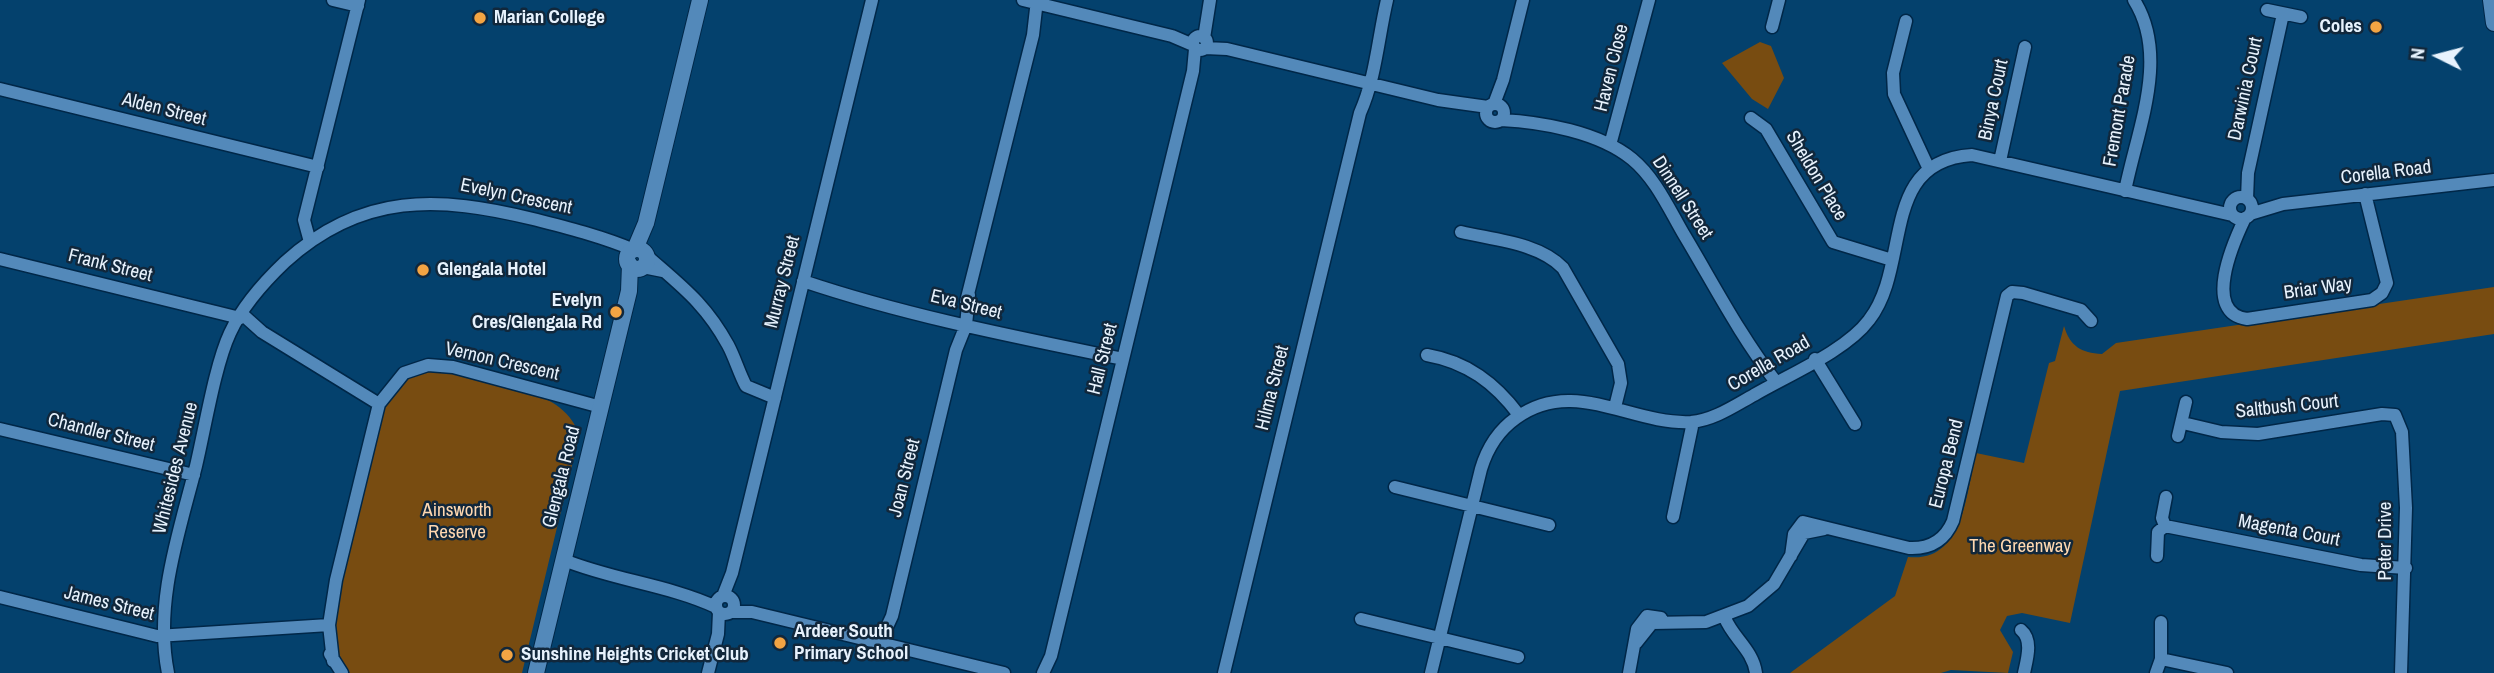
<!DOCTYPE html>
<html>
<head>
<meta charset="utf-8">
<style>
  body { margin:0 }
  #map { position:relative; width:2494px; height:673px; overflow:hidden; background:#04416d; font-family:"Archivo Narrow",sans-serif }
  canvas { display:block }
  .north { position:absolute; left:2403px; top:21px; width:70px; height:70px; -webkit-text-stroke:5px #11273b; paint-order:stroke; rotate:276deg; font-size:19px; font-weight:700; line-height:28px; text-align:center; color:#e7f2fd }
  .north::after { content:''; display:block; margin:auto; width:24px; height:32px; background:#e7f2fd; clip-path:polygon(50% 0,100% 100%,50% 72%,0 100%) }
</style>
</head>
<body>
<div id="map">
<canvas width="2494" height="673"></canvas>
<div class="north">N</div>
</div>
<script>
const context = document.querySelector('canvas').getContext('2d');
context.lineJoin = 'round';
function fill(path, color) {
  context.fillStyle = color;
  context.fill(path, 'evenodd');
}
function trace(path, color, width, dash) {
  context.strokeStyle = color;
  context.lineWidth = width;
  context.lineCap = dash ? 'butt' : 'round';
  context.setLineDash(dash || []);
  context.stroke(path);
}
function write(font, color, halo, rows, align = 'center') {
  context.font = font + ' "Archivo Narrow",sans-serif';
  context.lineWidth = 5;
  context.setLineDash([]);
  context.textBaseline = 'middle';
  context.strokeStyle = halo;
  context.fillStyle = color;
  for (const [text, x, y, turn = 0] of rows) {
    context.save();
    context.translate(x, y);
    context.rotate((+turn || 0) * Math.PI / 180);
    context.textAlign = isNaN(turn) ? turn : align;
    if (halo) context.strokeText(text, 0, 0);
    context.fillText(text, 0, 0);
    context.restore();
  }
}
fill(new Path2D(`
  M1760,42L1771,46L1784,78L1768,109L1752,99L1722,63Z
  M2494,287V334L2120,391L2070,623L2022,613L2007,616L2000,630L2013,652L2008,673L1951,670L1941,673H1790L1895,596L1908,557C1964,563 1966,493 1976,453L2024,463L2049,363L2055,361L2064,326C2070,346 2081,353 2102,354L2116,343Z
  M433,370L448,371C489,382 568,389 579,436L522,673H350L337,655L333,620L385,407L406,379Z`), '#784c11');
const minor = new Path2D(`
  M333,0L358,6
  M1023,0L1172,36L1193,45
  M2267,10L2301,17
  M1906,21L1893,73L1894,94L1928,167
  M1772,27L1779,0
  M1193 43a7 7 0 1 1 14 0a7 7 0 1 1-14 0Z
  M1204,38L1210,0
  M1205,48L1227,49L1438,100L1488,107
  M0,89L318,167
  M1486 113a9 9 0 1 1 18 0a9 9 0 1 1-18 0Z
  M1494,104L1503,80L1523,0
  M1751,118L1766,129L1833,242L1892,260
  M1501,120C1542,122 1599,132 1632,159C1655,178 1668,207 1683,233C1713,283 1740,336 1776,382
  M1610,145L1649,0
  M2000,161L2025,47
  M2125,191C2137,130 2170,57 2134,0
  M2230 208a11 11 0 1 1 22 0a11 11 0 1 1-22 0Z
  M2247,199L2248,173L2283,14
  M2250,214L2283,204L2494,180
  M2245,218C2233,243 2202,313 2247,319L2372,300L2382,293L2387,283L2365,194
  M1461,232C1495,240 1539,243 1563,268L1618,364L1621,383L1615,407
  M310,242L304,220L359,0
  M647,256C681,286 705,303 728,345C735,358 739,373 746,386L775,398
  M0,259L240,318
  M643,267L663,271
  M803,281C907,316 1016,337 1123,359
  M966,302L1033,35L1037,0
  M242,314L262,332L379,404
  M1427,355C1467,362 1495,383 1519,415
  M1815,359L1855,424
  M2183,423L2221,432L2258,434L2382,414L2395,415L2402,432L2406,508L2401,673
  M0,429L194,475
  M2178,436L2186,402
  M1395,487L1549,525
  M1673,517L1693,422
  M2165,526L2162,518L2166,497
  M1791,556L1794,534L1803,522L1909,548C1930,549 1945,540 1953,521L2007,296L2012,292L2023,293L2081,310L2091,321
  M2157,556L2158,532L2165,526L2361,565L2406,568
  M564,560C613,580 669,585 716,607
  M716 605a9 9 0 1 1 18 0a9 9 0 1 1-18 0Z
  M723,596L732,573L872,0
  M0,597L157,636L329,625
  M731,612H752L1004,673
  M1725,618C1733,638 1753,650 1756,673
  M1361,619L1518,657
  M2021,630C2033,640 2027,659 2024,673
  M880,642L892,616L956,350L966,325L969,295
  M1636,643L1652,623L1706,622L1748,606L1774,584L1804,533L1824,529
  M330,654L342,673
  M2161,659L2227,673
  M333,661L329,625L336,580L379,404L404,373L428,365L453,367L601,407
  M168,673C154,603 179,533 196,466C205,428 215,365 230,333C242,307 265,281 285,262C362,192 439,196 533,219C568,228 601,236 634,250
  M708,673L718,634L719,612
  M1043,673L1051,656L1193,71L1195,49
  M1224,673L1360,113C1376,77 1378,38 1387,0
  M1431,673L1481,469C1487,449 1499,430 1516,418C1574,376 1630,425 1691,422C1714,420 1734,406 1754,395C1788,375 1846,351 1869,320C1912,265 1878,161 1972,155L2232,215
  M1629,673L1637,629L1647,616L1661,618
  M2156,673L2161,659V622`);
const tertiary = new Path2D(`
  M2491,0L2494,23
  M635,249L646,223L700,0
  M627 259a10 10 0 1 1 20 0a10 10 0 1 1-20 0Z
  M536,673L629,291L630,265`);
trace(minor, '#002748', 15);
trace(tertiary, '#002748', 18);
trace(minor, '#5389ba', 12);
trace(tertiary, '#5389ba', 16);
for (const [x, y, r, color] of [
  [480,18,7,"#f3a443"],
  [2376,27,7,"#f3a443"],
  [423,270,7,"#f3a443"],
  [616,312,7,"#f3a443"],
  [780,643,7,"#f3a443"],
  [507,655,7,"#f3a443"]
]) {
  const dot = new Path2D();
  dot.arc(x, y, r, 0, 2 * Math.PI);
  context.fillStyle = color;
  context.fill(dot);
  trace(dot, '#11273b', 2.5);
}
write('bold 19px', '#e7f2fd', '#11273b', [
  ["Marian College",494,18],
  ["Coles",2362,27,"right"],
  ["Glengala Hotel",437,270],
  ["Evelyn",602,301,"right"],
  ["Cres/Glengala Rd",602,323,"right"],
  ["Ardeer South",794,632],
  ["Primary School",794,654],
  ["Sunshine Heights Cricket Club",521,655]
], 'left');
write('19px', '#e7f2fd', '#11273b', [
  ["Haven Close",1612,68,-76],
  ["Darwinia Court",2246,89,-78],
  ["Binya Court",1994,100,-78],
  ["Alden Street",164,110,14],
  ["Fremont Parade",2120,111,-80],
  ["Corella Road",2386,173,-7],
  ["Sheldon Place",1816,176,59],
  ["Evelyn Crescent",516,197,12],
  ["Dinnell Street",1682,198,57],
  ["Frank Street",110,266,14],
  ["Murray Street",783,282,-76],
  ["Briar Way",2318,289,-8],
  ["Eva Street",966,305,14],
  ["Hall Street",1103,359,-76],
  ["Vernon Crescent",502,362,13],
  ["Corella Road",1769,364,-30],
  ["Hilma Street",1273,388,-76],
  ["Saltbush Court",2287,407,-6],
  ["Chandler Street",101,433,14],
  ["Europa Bend",1947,464,-76],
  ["Whitesides Avenue",176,468,-76],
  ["Glengala Road",562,477,-76],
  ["Joan Street",905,478,-76],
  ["Magenta Court",2289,531,11],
  ["Peter Drive",2386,541,-90],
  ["James Street",109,604,14]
]);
write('19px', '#ffd8b0', '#11273b', [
  ["Ainsworth",457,511],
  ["Reserve",457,533],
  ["The Greenway",2020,547]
]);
</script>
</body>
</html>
